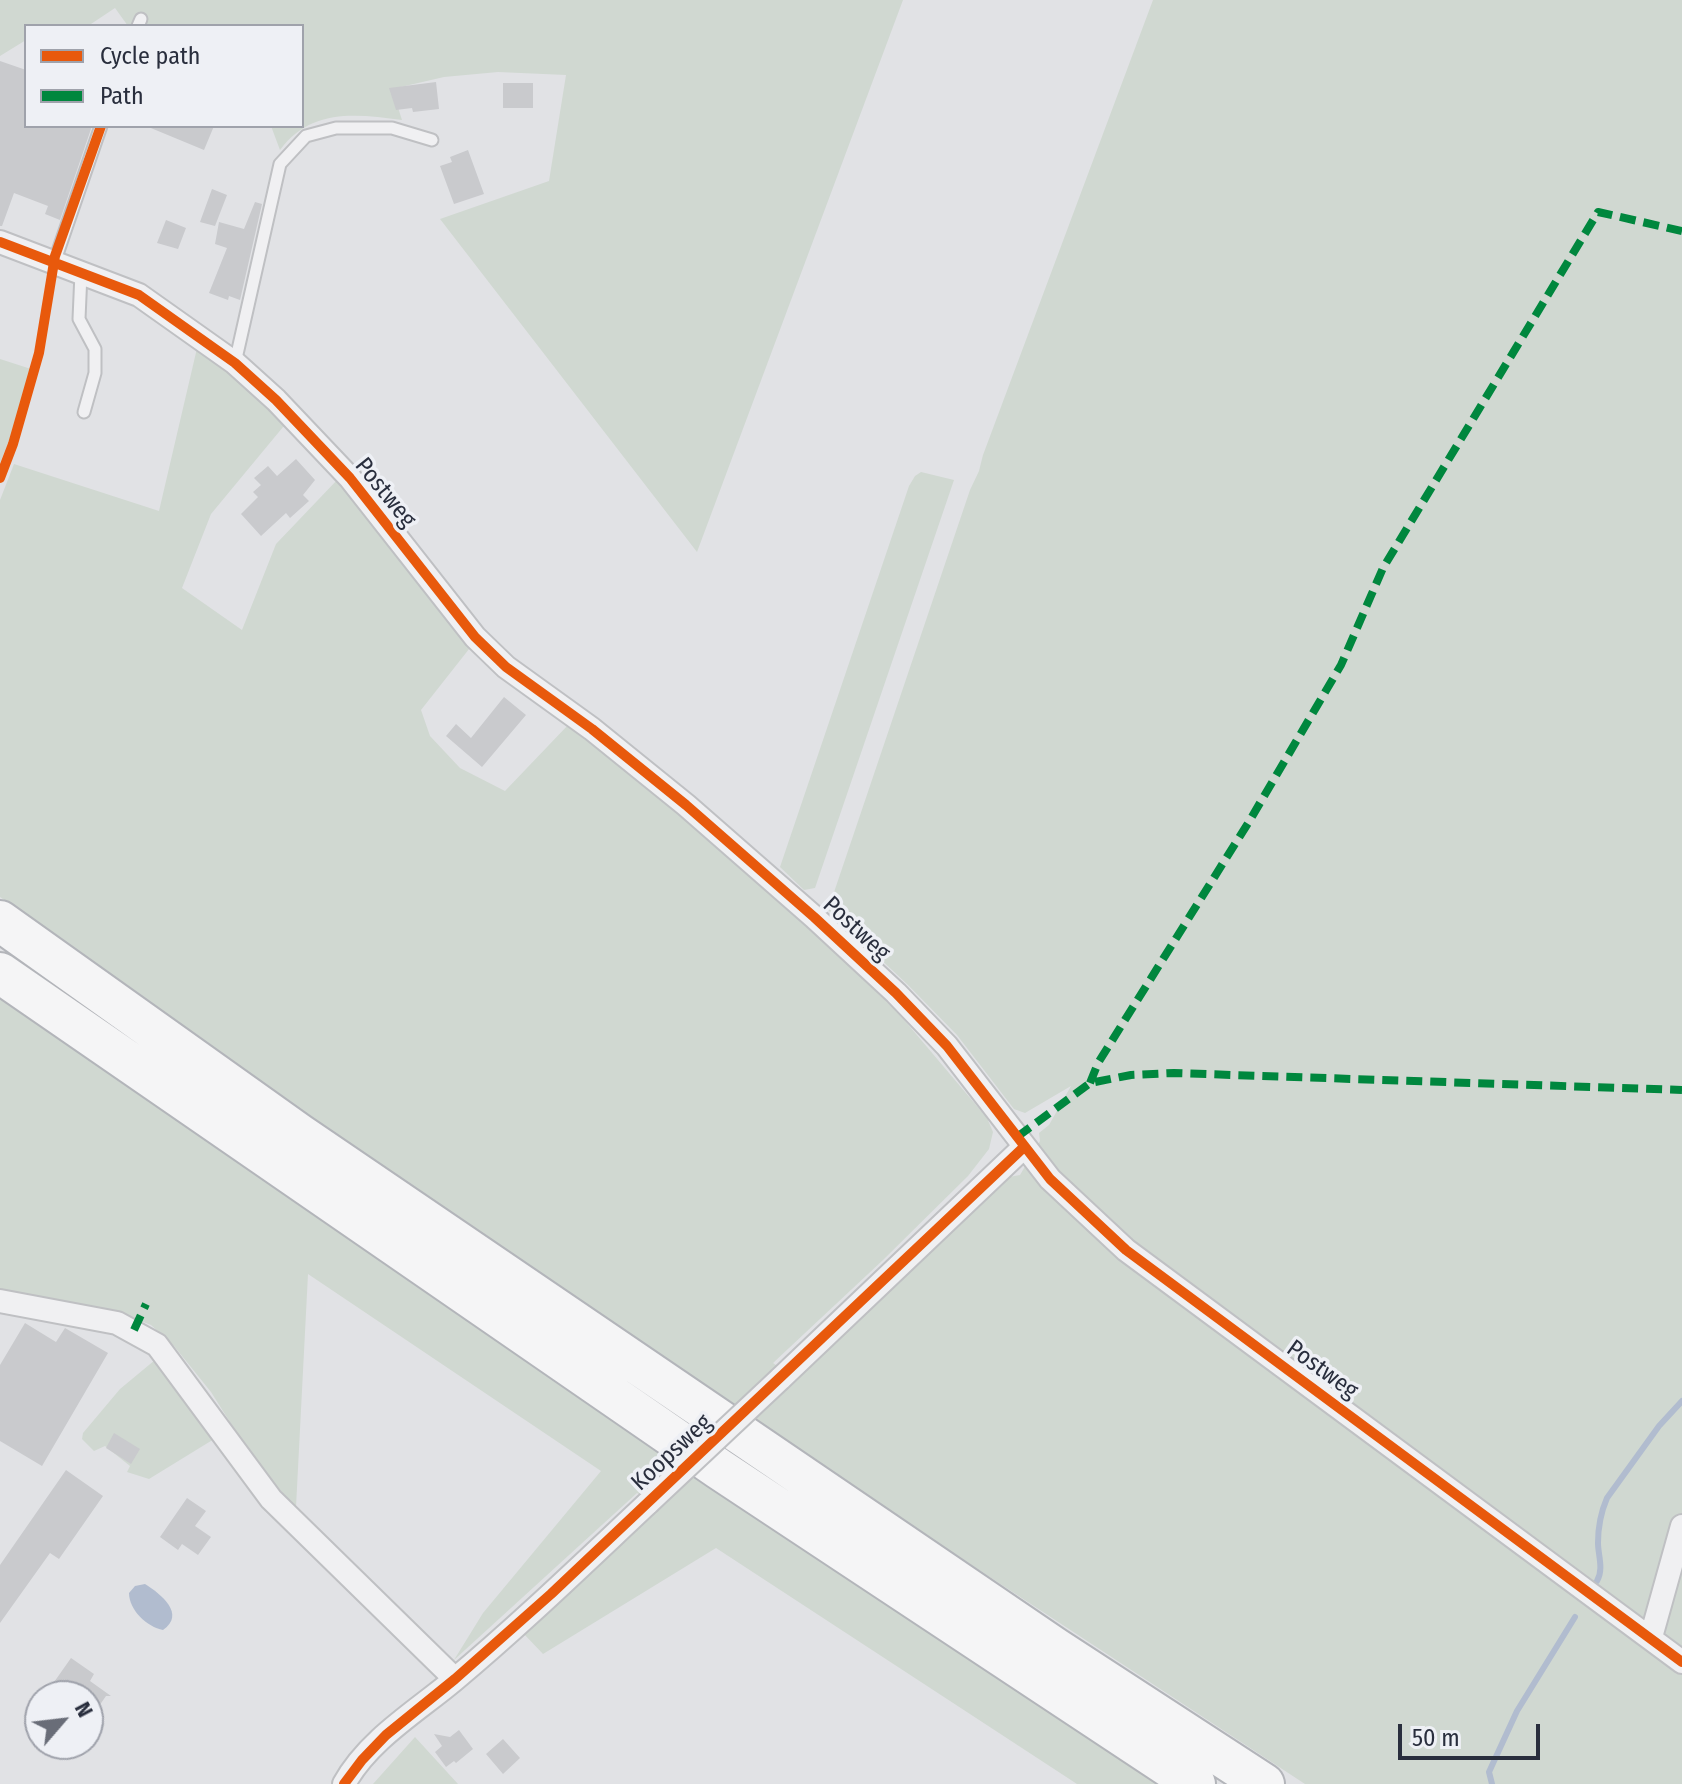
<!DOCTYPE html>
<html>
<head>
<meta charset="utf-8">
<style>
  body { margin:0 }
  #map { position:relative; width:1682px; height:1784px; overflow:hidden; background:#e1e2e5; font-family:"Fira Sans Condensed",sans-serif }
  canvas { display:block }
  .legend { position:absolute; left:24px; top:24px; width:280px; height:104px; box-sizing:border-box; background:#eef0f5; border:2px solid #9fa2ab; margin:0; padding:10px 14px; list-style:none; font-size:24px; color:#292e3d }
  .legend li { display:flex; align-items:center; gap:16px; height:40px }
  .legend b { width:40px; border:2px solid #9fa2ab }
  .north { position:absolute; left:24px; top:1680px; width:80px; height:80px; box-sizing:border-box; background:#eef0f5; border:2px solid #9fa2ab; border-radius:50%; rotate:62deg; font-size:22px; font-weight:700; line-height:32px; text-align:center; color:#292e3d }
  .north::after { content:''; display:block; margin:auto; width:28px; height:36px; background:#696d78; clip-path:polygon(50% 0,100% 100%,50% 72%,0 100%) }
  .scale { position:absolute; left:1398px; top:1724px; width:142px; height:36px; box-sizing:border-box; border:4px solid #292e3d; border-top:0; padding-left:10px; font-size:24px; line-height:28px; white-space:nowrap; color:#292e3d; -webkit-text-stroke:6px #eef0f5; paint-order:stroke }
</style>
</head>
<body>
<div id="map">
<canvas width="1682" height="1784"></canvas>
<ul class="legend">
<li><b style="height:10px;background:#e8590c"></b>Cycle path</li>
<li><b style="height:10px;background:#00873e"></b>Path</li>
</ul>
<div class="north">N</div>
<div class="scale">50 m</div>
</div>
<script>
const context = document.querySelector('canvas').getContext('2d');
context.lineJoin = 'round';
function fill(path, color) {
  context.fillStyle = color;
  context.fill(path, 'evenodd');
}
function trace(path, color, width, dash) {
  context.strokeStyle = color;
  context.lineWidth = width;
  context.lineCap = dash ? 'butt' : 'round';
  context.setLineDash(dash || []);
  context.stroke(path);
}
function write(font, color, halo, rows, align = 'center') {
  context.font = font + ' "Fira Sans Condensed",sans-serif';
  context.lineWidth = 7;
  context.setLineDash([]);
  context.textBaseline = 'middle';
  context.strokeStyle = halo;
  context.fillStyle = color;
  for (const [text, x, y, turn = 0] of rows) {
    context.save();
    context.translate(x, y);
    context.rotate((+turn || 0) * Math.PI / 180);
    context.textAlign = isNaN(turn) ? turn : align;
    if (halo) context.strokeText(text, 0, 0);
    context.fillText(text, 0, 0);
    context.restore();
  }
}
fill(new Path2D(`
  M0,0H903L697,552L440,219L549,181L566,75L498,72L444,77L392,89L402,120C356,114 311,108 280,150L271,126H302V26H128L115,8L88,26H26V40L0,56Z
  M1153,0H1682V1784H1305L813,1461L397,1177L0,897V500L14,464L159,511L198,344L288,421L211,514L182,588L242,630L276,544L338,479L473,644L421,710L430,736L460,768L505,791L569,724L612,755L799,916L900,1015L987,1118L993,1132L989,1149L968,1176L883,1260L773,1363L795,1379L987,1192L1009,1177L1020,1175L1040,1141L1039,1133L1049,1125L1071,1086L1025,1113L1014,1109L957,1035L907,984L828,910L970,490L979,471L983,455Z
  M0,359L31,369L22,409L0,463Z
  M921,472L954,480L815,888L804,890L780,867L909,486L915,476Z
  M0,993L363,1248L671,1458L1161,1784H1077L716,1548L543,1654L523,1633L659,1509L637,1493L454,1660L483,1613L601,1471L308,1274L296,1507L257,1465L211,1392L174,1346L151,1325L118,1312L0,1290Z
  M161,1355L219,1436L149,1479L127,1472L130,1466L105,1446L94,1451L82,1439L83,1433L120,1389Z
  M415,1737L458,1784H373Z`), '#d0d8d1');
fill(new Path2D(`
  M145,1584C161,1594 186,1614 163,1630C147,1627 129,1610 129,1593L135,1586Z`), '#b1bccf');
trace(new Path2D(`
  M1597,1581C1604,1569 1598,1555 1598,1543C1598,1527 1601,1512 1607,1498L1659,1426L1682,1401
  M1492,1784L1489,1772L1517,1711L1575,1617`), '#b1bccf', 6);
fill(new Path2D(`
  M0,61L26,70V126H92L60,220L45,214L48,206L14,193L2,226H0Z
  M436,82L439,109L413,112L412,108L396,110L389,88Z
  M503,83H533V108H503Z
  M146,126H214L204,150Z
  M468,150L484,194L454,204L440,166L452,162L450,157Z
  M212,189L227,195L215,226L200,222Z
  M255,202L262,204L240,300L229,296L228,300L209,293L227,248L215,244L219,222L244,229Z
  M166,220L186,228L178,249L157,243Z
  M296,459L315,480L303,495L309,501L290,518L286,513L261,536L241,514L258,497L253,492L261,485L254,478L268,466L277,476Z
  M504,697L526,715L482,767L446,736L456,724L471,738Z
  M25,1323L56,1342L65,1328L108,1353L42,1466L0,1441V1365Z
  M114,1433L140,1449L131,1464L106,1448Z
  M66,1470L103,1496L59,1559L50,1553L0,1623V1565Z
  M187,1498L206,1511L195,1526L211,1537L198,1555L182,1544L178,1550L160,1537Z
  M71,1658L94,1674L90,1681L111,1696H106L88,1722V1696H67L52,1685Z
  M459,1730L473,1749L456,1763L454,1761L446,1767L435,1752L442,1746L434,1734L450,1737Z
  M503,1739L520,1758L503,1774L486,1754Z`), '#c9cacd');
const lane = new Path2D(`
  M138,26L141,19
  M54,263L101,126
  M81,273L79,319L95,349V373L84,412
  M235,363L280,164L306,136L336,128H392L432,140`);
const street = new Path2D(`
  M0,242L139,295L235,363L276,400L350,478L475,637L506,667L592,729L686,805L814,917L896,993L947,1046L1050,1179L1126,1250L1682,1662
  M0,1301L117,1323L157,1345L271,1499L455,1679
  M780,1379L1024,1147
  M1651,1637L1682,1526
  M344,1784C368,1740 417,1711 454,1680C521,1624 584,1563 648,1503`);
const highway = new Path2D(`
  M0,921L299,1134L1055,1648L1264,1784
  M0,973L719,1469L1195,1784`);
trace(lane, '#bfc0c3', 15);
trace(street, '#bfc0c3', 26);
trace(highway, '#b3b5ba', 44);
trace(lane, '#f0f0f2', 11);
trace(street, '#f0f0f2', 22);
trace(highway, '#f5f5f6', 40);
const streetBridge = new Path2D(`
  M648,1503L780,1379`);
trace(streetBridge, '#bfc0c3', 26, []);
trace(streetBridge, '#f0f0f2', 22);
trace(new Path2D(`
  M1090,1083L1098,1063L1250,820L1341,665L1383,568L1598,212L1682,231
  M1017,1137L1090,1083L1131,1075L1174,1073L1682,1090
  M134,1330L146,1304`), '#00873e', 8, [16, 8]);
trace(new Path2D(`
  M0,242L139,295L235,363L276,400L350,478L475,637L506,667L592,729L686,805L814,917L896,993L947,1046L1050,1179L1126,1250L1682,1662
  M0,478L13,444L39,353L55,256L101,126
  M344,1784L362,1760L386,1735L455,1679L551,1594L1024,1147`), '#e8590c', 10);
write('24px', '#292e3d', '#eef0f5', [
  ["Postweg",385,493,51],
  ["Postweg",856,929,43],
  ["Postweg",1322,1370,36],
  ["Koopsweg",672,1453,-43]
]);
</script>
</body>
</html>
